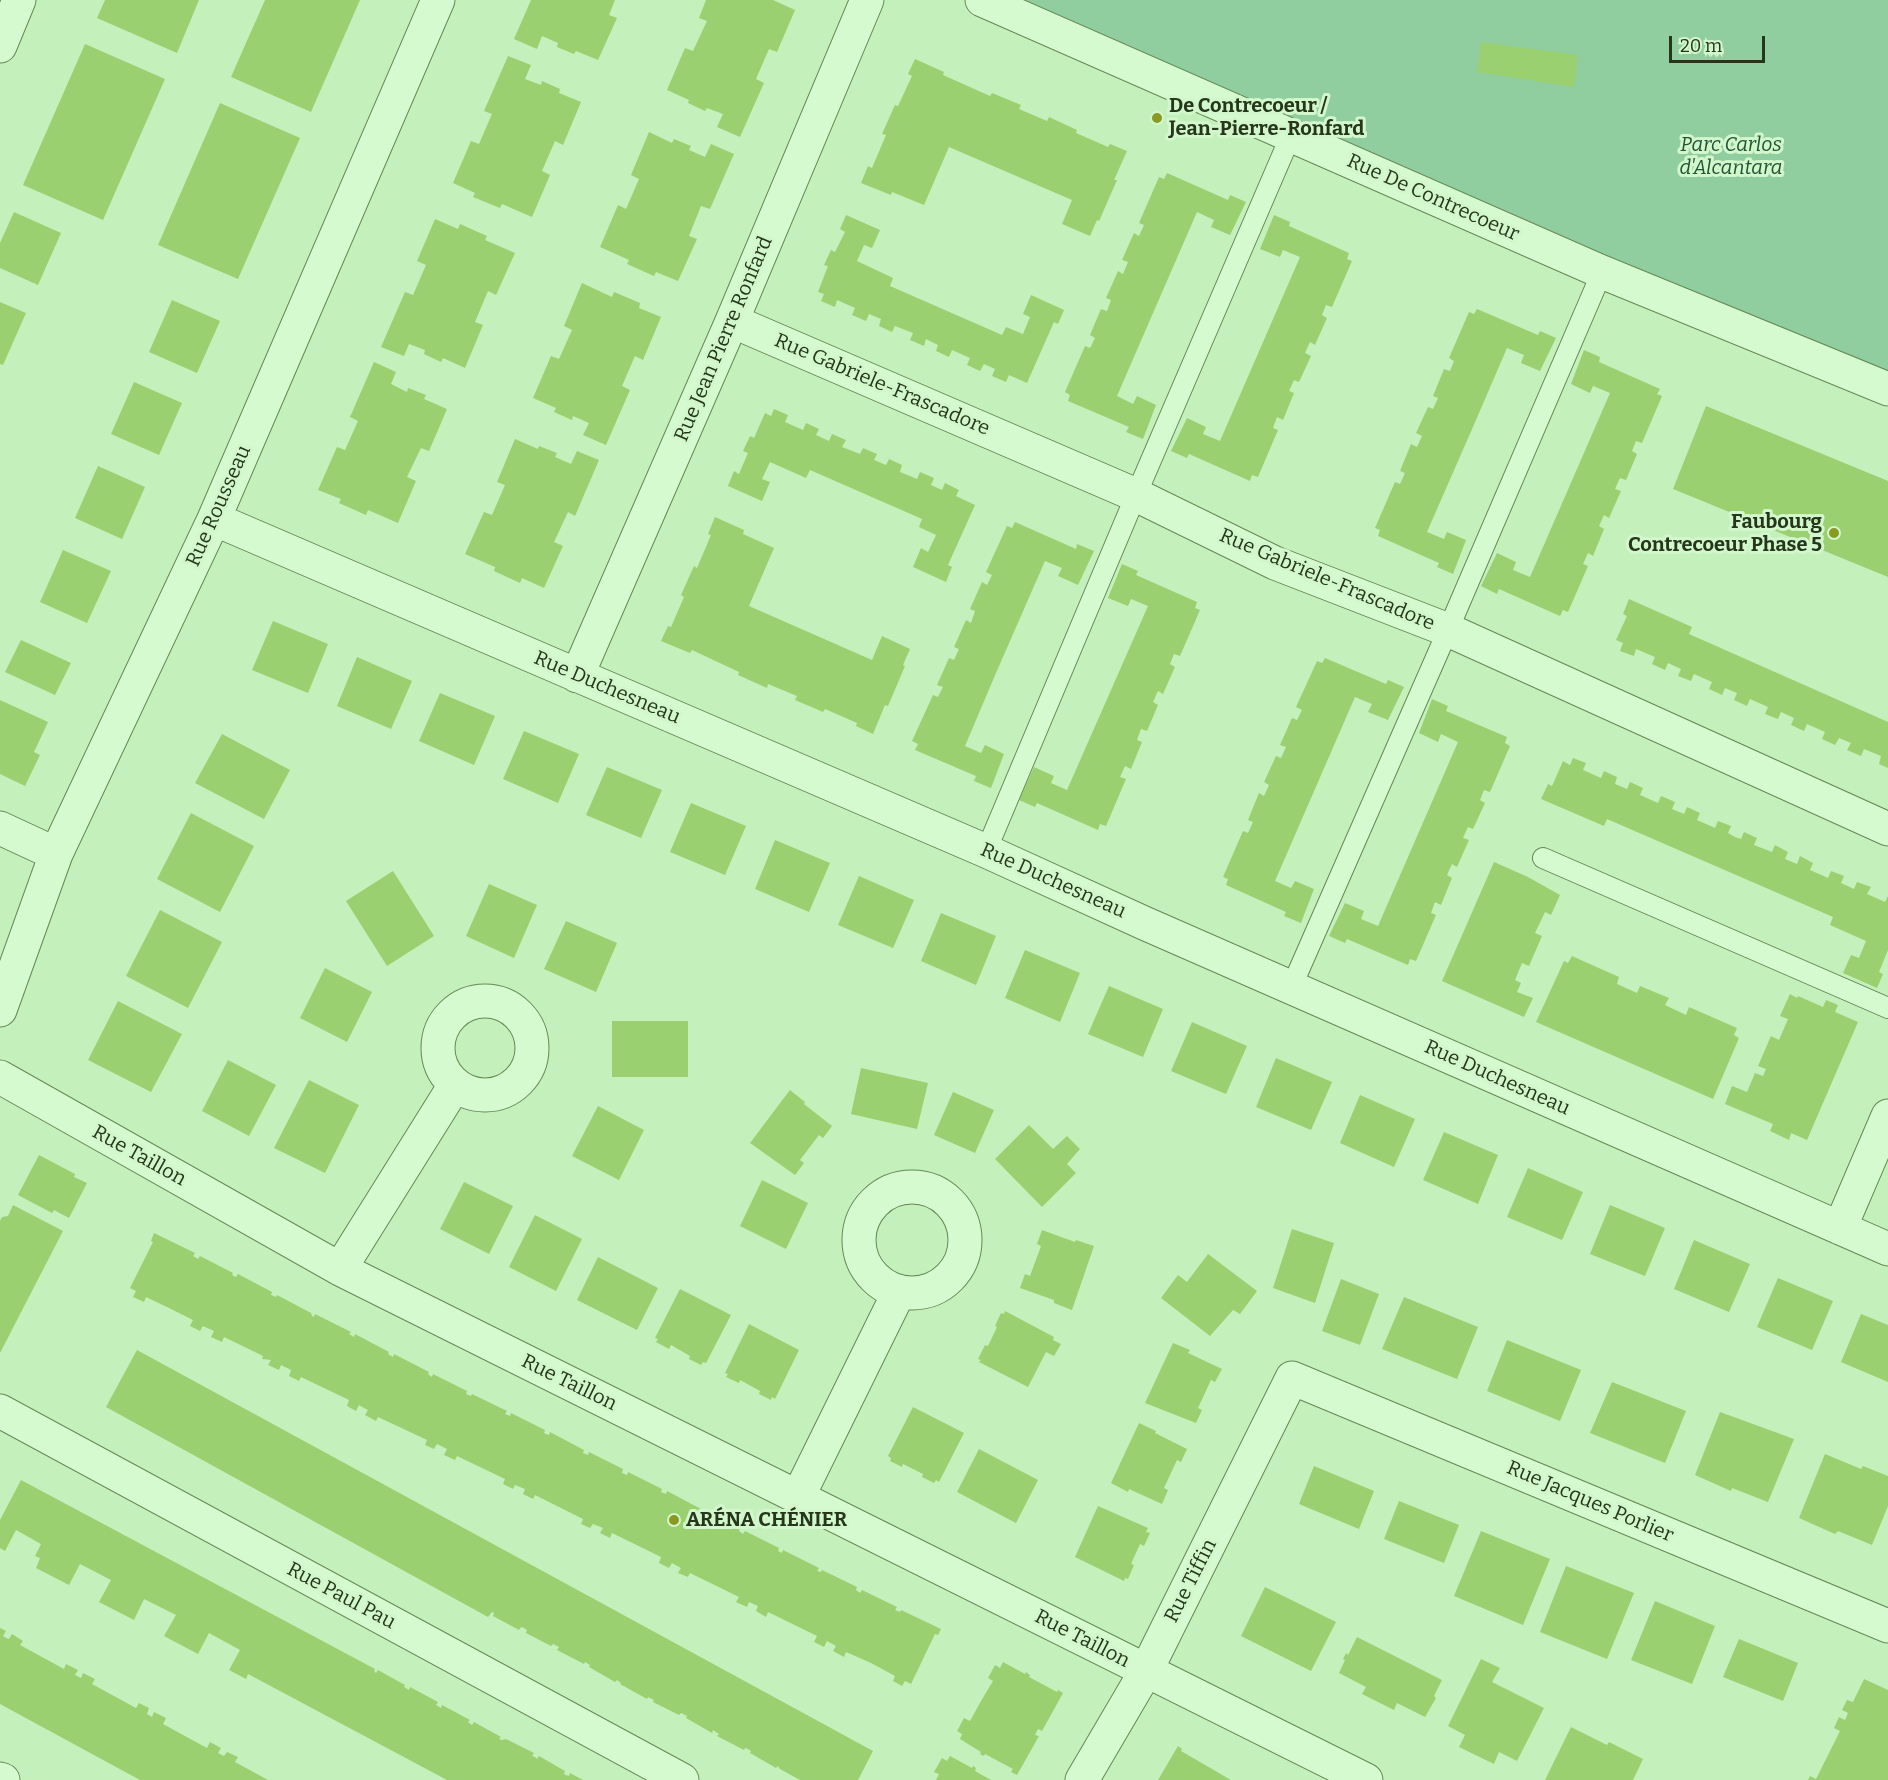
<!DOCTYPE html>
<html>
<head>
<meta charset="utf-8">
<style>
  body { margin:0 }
  #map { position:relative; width:1888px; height:1780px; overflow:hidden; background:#c4f0bc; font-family:Bitter,serif }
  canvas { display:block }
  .scale { position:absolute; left:1669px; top:36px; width:96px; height:27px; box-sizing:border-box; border:3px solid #25361b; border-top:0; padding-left:8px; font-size:18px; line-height:21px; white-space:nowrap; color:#25361b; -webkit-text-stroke:4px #d2f7cc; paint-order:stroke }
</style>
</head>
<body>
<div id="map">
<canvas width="1888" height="1780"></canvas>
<div class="scale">20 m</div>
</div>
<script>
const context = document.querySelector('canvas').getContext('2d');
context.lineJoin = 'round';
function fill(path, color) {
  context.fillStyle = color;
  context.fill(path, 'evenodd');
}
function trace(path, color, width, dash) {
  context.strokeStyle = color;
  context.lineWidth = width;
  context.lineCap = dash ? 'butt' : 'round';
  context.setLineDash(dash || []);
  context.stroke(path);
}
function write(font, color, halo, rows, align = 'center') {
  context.font = font + ' Bitter,serif';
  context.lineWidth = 6;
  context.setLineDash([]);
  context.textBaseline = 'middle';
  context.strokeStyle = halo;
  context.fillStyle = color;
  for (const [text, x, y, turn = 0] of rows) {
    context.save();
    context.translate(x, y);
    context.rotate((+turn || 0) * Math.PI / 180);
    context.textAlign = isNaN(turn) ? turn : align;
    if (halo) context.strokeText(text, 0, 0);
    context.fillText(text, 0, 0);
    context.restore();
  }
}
fill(new Path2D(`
  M982,0H1888V389Z`), '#90cea0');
fill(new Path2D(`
  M105,0H199L177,53L97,18Z
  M265,0H360L311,112L231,77Z
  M531,0H615L609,15L617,18L598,60L576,51L574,54L557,47L558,43L542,36L537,49L514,39Z
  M706,0H773L795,10L777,52L769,49L756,79L764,83L740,137L717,127L723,114L707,108L705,111L688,103L689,100L667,90L685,48L693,51L707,21L699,18Z
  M1481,42L1578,55L1574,87L1477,72Z
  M85,44L165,79L103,220L23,185Z
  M508,56L531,65L525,79L541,85L542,81L560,89L559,93L581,102L563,145L555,141L542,171L550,175L532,217L502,204L500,208L473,197L475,193L453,183L471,141L479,144L492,114L484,111Z
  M915,59L944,72L943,75L990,96L992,93L1021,105L1019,109L1047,121L1049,117L1077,130L1076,133L1108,147L1110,144L1127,151L1114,180H1117L1099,221L1097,220L1090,236L1062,224L1072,200L949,147L924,205L892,192L891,195L861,183L868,166L872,168L886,135L882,134L895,105L898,106L912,76L908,74Z
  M220,103L300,138L238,279L158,245Z
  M649,132L672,143L674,139L691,146L689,150L705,157L711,144L734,154L710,209L701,206L689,236L697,239L678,281L656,272L654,276L627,264L629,260L600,247L618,205L626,209L639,179L631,175Z
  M1167,173L1228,200L1230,195L1246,202L1230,235L1211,227L1214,220L1197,212L1117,396L1133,404L1137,396L1156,405L1143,439L1126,432L1129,427L1068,401L1070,395L1065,392L1085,346L1090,348L1095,338L1090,335L1101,309L1107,311L1111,300L1106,298L1118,271L1123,274L1128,262L1122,260L1134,233L1139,236L1144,225L1139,223L1159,177L1164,179Z
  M14,212L61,233L38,285L0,268V243Z
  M846,215L880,230L872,248L864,245L857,261L893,278L890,286L1002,335L1006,327L1023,334L1030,317L1023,314L1031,295L1064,310L1058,324L1054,322L1027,383L1009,375L1006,382L992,376L995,369L984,364L980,371L967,365L970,358L952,350L949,357L936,351L938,345L926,339L924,346L910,340L913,333L895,326L892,332L879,326L881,319L869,314L866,321L852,315L855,308L837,300L835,307L821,301L824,294L818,292L828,266L824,265L831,250L835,252L845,232L840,229Z
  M1274,215L1290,222L1289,226L1349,253L1347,259L1352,261L1332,307L1326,305L1322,315L1327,318L1315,345L1310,342L1305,353L1311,356L1299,382L1294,380L1289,391L1294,393L1283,420L1277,417L1273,428L1278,430L1258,477L1252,475L1250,481L1189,454L1187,458L1171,451L1187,418L1206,427L1203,434L1220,441L1300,257L1283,250L1280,257L1260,249Z
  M435,219L458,229L460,224L487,236L485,240L515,253L496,295L488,291L475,322L483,325L465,368L443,358L441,362L424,354L425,350L409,344L404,356L381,347L405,292L413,295L426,265L417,261Z
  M582,283L612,297L614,292L640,303L639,308L661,317L643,360L635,356L622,386L630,390L606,445L583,435L589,423L573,416L572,420L554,412L556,408L533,398L551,356L559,359L572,330L564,326Z
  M172,300L220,321L197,373L149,352Z
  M0,302L26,313L3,365L0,364Z
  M1477,309L1538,335L1540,331L1556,338L1540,371L1521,363L1524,355L1507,348L1476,420L1427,532L1444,539L1447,532L1466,540L1453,574L1437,567L1439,563L1378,536L1380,530L1375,528L1395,482L1400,484L1405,473L1400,471L1411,444L1417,447L1422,436L1416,433L1428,407L1433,409L1438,398L1433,396L1444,369L1450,371L1454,361L1449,358L1469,312L1474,314Z
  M1584,350L1600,357L1599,362L1660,389L1657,394L1662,396L1642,443L1636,441L1632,451L1637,454L1626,480L1620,478L1615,489L1621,491L1609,518L1604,515L1599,526L1604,529L1593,556L1588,553L1583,564L1588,566L1568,612L1563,610L1560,616L1499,589L1497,594L1481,586L1497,553L1516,562L1513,570L1530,577L1610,393L1593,386L1590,393L1571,384Z
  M374,362L396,372L391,384L407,392L408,388L426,395L424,399L447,409L429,451L421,448L407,477L416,481L398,523L368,510L366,515L339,503L341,499L318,490L337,447L345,450L358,421L350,417Z
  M134,382L182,403L159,455L111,434Z
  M1706,406L1888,481V577L1673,489Z
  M774,409L788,415L785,422L803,430L806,423L819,429L816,435L829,441L832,434L846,440L842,447L860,454L863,448L877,454L874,460L886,465L889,459L902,465L900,472L917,479L920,472L934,478L931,485L942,490L945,483L959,490L956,496L975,505L948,565L952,567L946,582L913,567L921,548L928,552L936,535L919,527L922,519L810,470L806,478L770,462L762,479L770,482L762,501L728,486L734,471L739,474L748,453L743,451L750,436L754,438L765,413L771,416Z
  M515,439L538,449L539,446L557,453L555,457L571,464L577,451L599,460L575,516L568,512L554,542L563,546L544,588L522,578L520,583L494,571L495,567L465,554L484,512L492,515L505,485L497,482Z
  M98,466L145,487L122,539L75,518Z
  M715,517L744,530L743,534L774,548L749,606L872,660L882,636L910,649L903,665L905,666L888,706L885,705L873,734L856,726L857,723L825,709L823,712L795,700L797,696L768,684L767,688L738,675L739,672L692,650L690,653L661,641L668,626L671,627L684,597L681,595L694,566L697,568L711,535L708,534Z
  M1015,522L1076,549L1077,544L1094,551L1078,585L1058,576L1062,568L1045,561L996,673L965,746L981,753L985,745L1004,754L991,788L974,781L976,776L915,750L918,744L912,741L933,695L938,697L943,687L937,685L949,658L954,660L959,649L954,647L966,620L971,623L975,611L970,609L982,582L987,585L992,575L986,572L1007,526L1012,528Z
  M63,550L111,571L87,623L40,602Z
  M1122,564L1138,571L1136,575L1197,602L1195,608L1200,610L1180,656L1174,654L1170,664L1175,667L1163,694L1158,691L1153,702L1158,705L1147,731L1141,729L1137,740L1142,742L1131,769L1125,766L1120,777L1126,779L1106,826L1100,824L1098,830L1037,803L1035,807L1019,800L1034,767L1054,776L1051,783L1067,790L1148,606L1131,599L1128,606L1108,598Z
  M1629,599L1692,627L1689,634L1888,722V768L1879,764L1881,756L1864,749L1861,756L1847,750L1851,743L1839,738L1835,745L1822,739L1825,732L1807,724L1804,731L1791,725L1794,718L1781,712L1778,719L1765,714L1768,707L1750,699L1747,706L1734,700L1737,693L1725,688L1722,695L1709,689L1712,682L1694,674L1691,681L1678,676L1681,669L1668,663L1665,670L1652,664L1655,657L1636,649L1634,656L1620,651L1623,643L1616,640L1627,616L1623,614Z
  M273,621L328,644L308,693L252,670Z
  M21,640L71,663L55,695L5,672Z
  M357,657L412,681L391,729L337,706Z
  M1325,658L1386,684L1388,680L1404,687L1388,720L1368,712L1372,704L1355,697L1275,881L1291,888L1295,881L1314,889L1301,923L1284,916L1286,912L1226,885L1228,879L1223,877L1243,831L1248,833L1253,822L1248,820L1259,793L1264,796L1269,785L1264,782L1276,756L1281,758L1286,747L1280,745L1292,718L1297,720L1302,710L1296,707L1317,661L1322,663Z
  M440,693L495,716L474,765L419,741Z
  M1432,699L1448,706L1446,711L1507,737L1505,743L1510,746L1490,792L1484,790L1480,800L1485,803L1473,829L1468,827L1463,838L1469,840L1457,867L1452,864L1447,875L1452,878L1441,905L1435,902L1431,913L1436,915L1416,961L1410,959L1408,965L1347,939L1345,943L1329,936L1345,903L1364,911L1361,919L1378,926L1458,742L1441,734L1438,742L1419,733Z
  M0,700L48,722L34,752L40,755L25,786L0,774Z
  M524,731L579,754L558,803L503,779Z
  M222,734L290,770L264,819L195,783Z
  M1573,758L1586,763L1583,770L1601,778L1604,771L1617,777L1615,784L1627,789L1630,782L1643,788L1640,795L1658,803L1661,796L1675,802L1672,809L1684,814L1687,807L1700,813L1697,820L1715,828L1718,821L1731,826L1728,833L1735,837L1741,839L1744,832L1757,838L1754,845L1772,852L1775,845L1788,852L1785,859L1797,864L1800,856L1813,863L1810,870L1828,878L1831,871L1844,876L1841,883L1854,889L1857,882L1871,887L1867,894L1885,902L1888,896V950L1879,972L1883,974L1877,988L1843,973L1851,955L1859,958L1866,941L1830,925L1833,917L1607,819L1604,826L1541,799L1548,784L1552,786L1563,761L1570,765Z
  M607,767L662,790L641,838L586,815Z
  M691,803L746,826L725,875L670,852Z
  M191,813L254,846L220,912L157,879Z
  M775,840L830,863L809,912L755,889Z
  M1494,862L1528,877L1560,895L1551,915L1545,912L1535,933L1542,936L1529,966L1522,963L1515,980L1521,983L1517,992L1533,998L1524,1017L1442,981Z
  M393,871L434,936L387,966L346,901Z
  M859,876L914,900L893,948L838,925Z
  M489,884L537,905L514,958L466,936Z
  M160,910L222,942L188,1008L126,976Z
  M941,913L996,936L976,985L921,961Z
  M566,921L617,943L596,992L544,969Z
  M1025,950L1080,973L1060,1022L1005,998Z
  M1572,956L1619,977L1617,984L1637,993L1640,986L1669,998L1665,1005L1686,1015L1689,1007L1737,1028L1734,1035L1739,1038L1713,1099L1536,1022L1564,961L1568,963Z
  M325,968L372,992L347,1042L300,1018Z
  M1109,986L1163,1009L1143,1057L1088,1034Z
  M1790,994L1797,998L1798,996L1823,1007L1826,1000L1838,1005L1835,1012L1858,1022L1807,1140L1791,1133L1789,1140L1770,1131L1773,1124L1725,1104L1732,1086L1747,1092L1755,1073L1763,1076L1766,1069L1758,1066L1771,1036L1779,1040L1788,1019L1780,1016Z
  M118,1001L182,1034L151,1092L88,1060Z
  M612,1021H688V1077H612Z
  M1192,1022L1247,1046L1226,1094L1171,1071Z
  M1276,1058L1332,1082L1311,1130L1256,1107Z
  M228,1060L276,1085L249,1136L202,1111Z
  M861,1068L928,1083L917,1129L851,1114Z
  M309,1080L359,1105L325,1173L274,1148Z
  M790,1090L805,1102L804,1104L832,1126L823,1138L819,1135L800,1160L804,1163L795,1175L750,1143Z
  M953,1092L994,1110L975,1153L934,1135Z
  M1360,1095L1415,1119L1394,1167L1340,1143Z
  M598,1106L644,1130L619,1180L572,1156Z
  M1029,1125L1053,1149L1067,1136L1080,1149L1067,1164L1076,1173L1042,1207L995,1159Z
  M1444,1132L1498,1155L1478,1204L1423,1180Z
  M39,1155L75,1174L74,1177L87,1183L69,1218L54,1210L52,1213L18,1195Z
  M1528,1168L1583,1192L1562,1240L1507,1217Z
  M762,1180L808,1203L786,1249L740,1226Z
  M464,1182L513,1206L489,1254L440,1229Z
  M13,1205L63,1231L0,1353V1221L2,1217L8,1216Z
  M1610,1205L1665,1228L1645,1276L1590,1254Z
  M535,1215L582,1239L556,1291L509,1267Z
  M1292,1229L1334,1243L1315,1303L1273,1288Z
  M1042,1230L1075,1242L1076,1240L1094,1246L1072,1310L1054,1303V1300L1020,1288L1025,1274L1030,1276L1041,1246L1037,1244Z
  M154,1233L195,1253L193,1256L198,1259L200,1256L233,1273L232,1275L236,1277L238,1274L272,1292L271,1295L276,1297L277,1295L311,1313L312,1316L314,1317L315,1314L351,1332L349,1334L354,1337L355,1334L389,1352L388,1354L393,1357L394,1354L429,1372L428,1374L432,1377L433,1374L467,1391L466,1394L471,1396L472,1394L507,1411L505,1414L510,1416L511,1413L545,1430L544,1433L546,1434L549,1435L550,1432L584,1450L583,1453L588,1455L589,1452L623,1469L622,1473L627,1475L628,1472L662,1489L661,1492L666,1494L667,1491L701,1509L702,1513L704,1514L706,1511L740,1528L739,1531L743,1534L745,1531L779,1548L778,1551L782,1553L783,1550L819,1568L817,1571L821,1572L822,1570L857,1587L856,1590L860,1593L862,1590L897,1607L895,1610L900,1612L901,1610L941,1629L938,1635L935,1634L911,1684L905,1681L902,1686L893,1681L895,1676L871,1663L846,1652L844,1657L833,1651L836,1646L827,1641L824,1647L814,1642L817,1636L768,1612L766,1617L756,1611L758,1606L749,1602L747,1607L736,1602L739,1597L690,1573L688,1577L678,1573L681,1568L672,1563L669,1568L659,1563L661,1557L612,1533L610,1538L600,1533L603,1528L593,1524L590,1528L581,1524L583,1519L535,1495L533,1499L523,1494L525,1489L515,1485L513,1489L503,1484L505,1479L457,1456L455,1460L444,1455L447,1449L437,1444L434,1449L425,1445L427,1440L378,1417L376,1421L365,1415L368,1410L364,1408L359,1405L356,1411L347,1406L349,1400L301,1377L299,1381L289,1376L291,1370L281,1365L279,1370L268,1365L271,1360L262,1359L263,1356L224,1337L222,1342L211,1337L214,1331L203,1326L200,1331L190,1326L193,1320L169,1308L146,1297L144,1302L133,1297L136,1291L130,1288L153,1242L151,1241Z
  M1694,1240L1750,1264L1729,1312L1674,1289Z
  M1208,1254L1257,1291L1240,1314L1233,1310L1210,1336L1161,1298L1178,1275L1187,1282Z
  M598,1257L658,1288L637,1330L577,1300Z
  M1778,1278L1833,1301L1812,1350L1757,1327Z
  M1341,1279L1379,1294L1360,1345L1322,1331Z
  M680,1289L731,1315L706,1363L703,1362L701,1365L689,1359L690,1356L671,1345L669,1349L656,1342L658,1339L655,1338Z
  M1404,1297L1478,1327L1457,1379L1382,1349Z
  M1005,1311L1054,1337L1053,1340L1061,1344L1054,1356L1046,1352L1028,1387L979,1362L981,1360L978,1359L985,1345L988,1346L997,1327L995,1326L1001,1313L1004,1314Z
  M1861,1314L1888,1325V1382L1841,1362Z
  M749,1324L799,1350L775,1399L772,1397L771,1400L759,1394L760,1391L740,1380L739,1383L726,1377L728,1374L725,1373Z
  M1507,1340L1581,1370L1560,1421L1487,1391Z
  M1173,1343L1190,1350L1188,1353L1222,1369L1215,1382L1211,1380L1198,1408L1202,1410L1196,1423L1145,1403Z
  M137,1350L873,1751L858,1780H800L780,1769L778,1766L776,1768L750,1753L751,1751L748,1749L745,1748L744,1750L717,1736L719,1734L713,1730L712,1733L686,1718L687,1716L681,1713L679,1715L653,1702L654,1700L648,1697L647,1699L620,1684L621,1683L617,1680L615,1682L589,1667L590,1665L585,1662L584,1664L557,1650L559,1647L553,1644L551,1646L526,1633L527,1630L524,1628L521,1627L519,1630L493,1616L494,1613L492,1612L488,1617L106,1407Z
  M1612,1382L1686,1411L1665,1463L1590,1433Z
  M913,1407L964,1433L939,1482L936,1480L934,1483L922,1477L923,1474L903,1464L902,1467L890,1461L891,1458L888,1456Z
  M1720,1412L1794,1439L1768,1502L1732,1488L1731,1491L1695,1475Z
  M1139,1423L1156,1431L1155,1433L1187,1449L1181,1462L1177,1460L1164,1488L1168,1490L1162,1504L1129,1489L1128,1492L1111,1483Z
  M979,1449L1038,1480L1016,1523L957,1492Z
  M1825,1454L1861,1469L1863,1466L1888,1476V1506L1872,1545L1838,1531L1835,1534L1799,1518Z
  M1314,1466L1374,1491L1359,1529L1299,1504Z
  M21,1480L375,1669L374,1671L376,1673L378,1670L405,1685L404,1687L409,1690L410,1687L438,1702L436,1705L438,1706L441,1708L442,1705L470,1720L468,1722L472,1725L474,1722L501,1737L499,1739L502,1740L506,1739L534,1753L532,1756L535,1757L537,1759L539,1756L565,1771L564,1774L566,1775L569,1776L570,1773L583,1780H447L248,1674L246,1679L229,1670L240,1650L209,1633L198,1654L164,1636L176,1615L144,1599L134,1620L99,1602L111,1580L80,1564L69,1585L36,1568L40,1558L35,1556L41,1544L16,1530L5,1551L0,1548V1520Z
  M1399,1501L1459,1525L1444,1563L1384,1539Z
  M1098,1506L1148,1528L1146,1532L1150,1533L1144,1546L1140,1544L1131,1564L1134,1565L1128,1579L1125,1578L1124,1581L1075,1557Z
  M1481,1531L1550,1559L1523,1625L1454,1596Z
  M1566,1566L1634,1593L1607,1659L1540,1632Z
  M1265,1587L1336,1622L1311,1671L1241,1636Z
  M1655,1601L1715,1626L1692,1684L1631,1660Z
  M0,1628L6,1631L3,1636L6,1638L9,1639L12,1634L23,1641L20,1645L64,1669L66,1664L78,1670L75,1675L81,1678L83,1673L95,1679L92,1684L136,1708L139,1703L149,1708L147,1714L152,1717L154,1712L166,1718L163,1724L207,1748L210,1742L221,1748L218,1753L224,1756L227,1752L238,1757L235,1762L268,1780H140L0,1704Z
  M1357,1637L1442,1680L1434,1696L1436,1698L1425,1717L1397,1703L1394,1710L1362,1694L1366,1687L1339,1673L1345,1660L1343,1659L1346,1653L1348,1655Z
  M1739,1639L1798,1663L1783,1701L1723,1677Z
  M1481,1659L1500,1668L1492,1682L1544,1708L1517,1761L1499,1752L1494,1764L1459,1747L1465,1735L1448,1726Z
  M1003,1662L1025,1674L1026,1672L1030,1675L1029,1677L1057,1692L1058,1690L1063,1693L1042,1731L1038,1729L1035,1735L1039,1736L1017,1775L1011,1772L1013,1769L985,1754L984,1756L980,1754L981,1752L960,1739L962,1734L957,1731L964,1718L970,1721L981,1701L993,1681L988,1678L995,1665L1000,1668Z
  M1864,1679L1888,1690V1780H1808L1810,1776L1816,1779L1840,1731L1834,1728L1839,1717L1845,1720L1848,1713L1842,1710L1847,1700L1853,1702Z
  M1571,1727L1607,1745L1609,1742L1643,1759L1633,1780H1545Z
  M1178,1746L1182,1749L1181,1751L1231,1780H1158Z
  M950,1756L972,1768L973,1766L976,1768L975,1771L991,1780H936L939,1774L934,1772L942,1758L947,1761Z`), '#9ad070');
const lane = new Path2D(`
  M986,851L1136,495L1291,135
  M1543,858L1888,1008
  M1291,988L1448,630L1602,272`);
const street = new Path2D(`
  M982,0L1602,272L1888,389
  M0,46L19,0
  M732,321L1136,495L1275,563L1448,630L1888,829
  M214,519L986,851L1144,923L1888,1249
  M577,676L732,321L867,0
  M0,828L56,854
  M438 1048a47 47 0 1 1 94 0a47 47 0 1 1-94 0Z
  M0,1010L56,854L214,519L438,0
  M0,1077L340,1269L1366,1780
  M859 1240a53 53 0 1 1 106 0a53 53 0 1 1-106 0Z
  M1840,1228L1888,1116
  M340,1269L455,1085
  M0,1411L682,1780
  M798,1497L899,1292
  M0,1779L3,1780
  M1082,1780L1146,1671L1292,1378L1888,1626`);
trace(lane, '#685', 22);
trace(street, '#685', 35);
trace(lane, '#d6facf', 20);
trace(street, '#d6facf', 33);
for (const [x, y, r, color] of [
  [1157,118,6,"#899922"],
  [1834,533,6,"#899922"],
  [674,1520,6,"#899922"]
]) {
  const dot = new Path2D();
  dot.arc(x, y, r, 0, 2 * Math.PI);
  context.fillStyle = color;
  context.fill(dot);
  trace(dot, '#d2f7cc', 2);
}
write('bold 20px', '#25361b', '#d2f7cc', [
  ["De Contrecoeur /",1169,106],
  ["Jean-Pierre-Ronfard",1169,129],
  ["Faubourg",1822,522,"right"],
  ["Contrecoeur Phase 5",1822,545,"right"],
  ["ARÉNA CHÉNIER",686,1520]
], 'left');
write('italic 20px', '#205434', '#d2f7cc', [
  ["Parc Carlos",1731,145],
  ["d'Alcantara",1731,168]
]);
write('20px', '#25361b', '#d2f7cc', [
  ["Rue De Contrecoeur",1433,198,24],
  ["Rue Jean Pierre Ronfard",724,339,-67],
  ["Rue Gabriele-Frascadore",882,385,23],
  ["Rue Rousseau",219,506,-66],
  ["Rue Gabriele-Frascadore",1327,580,23],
  ["Rue Duchesneau",607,688,23],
  ["Rue Duchesneau",1053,881,24],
  ["Rue Duchesneau",1497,1078,24],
  ["Rue Taillon",139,1156,29],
  ["Rue Taillon",569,1383,26],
  ["Rue Jacques Porlier",1590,1502,23],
  ["Rue Tiffin",1191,1581,-63],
  ["Rue Paul Pau",341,1596,28],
  ["Rue Taillon",1082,1639,27]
]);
</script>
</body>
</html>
